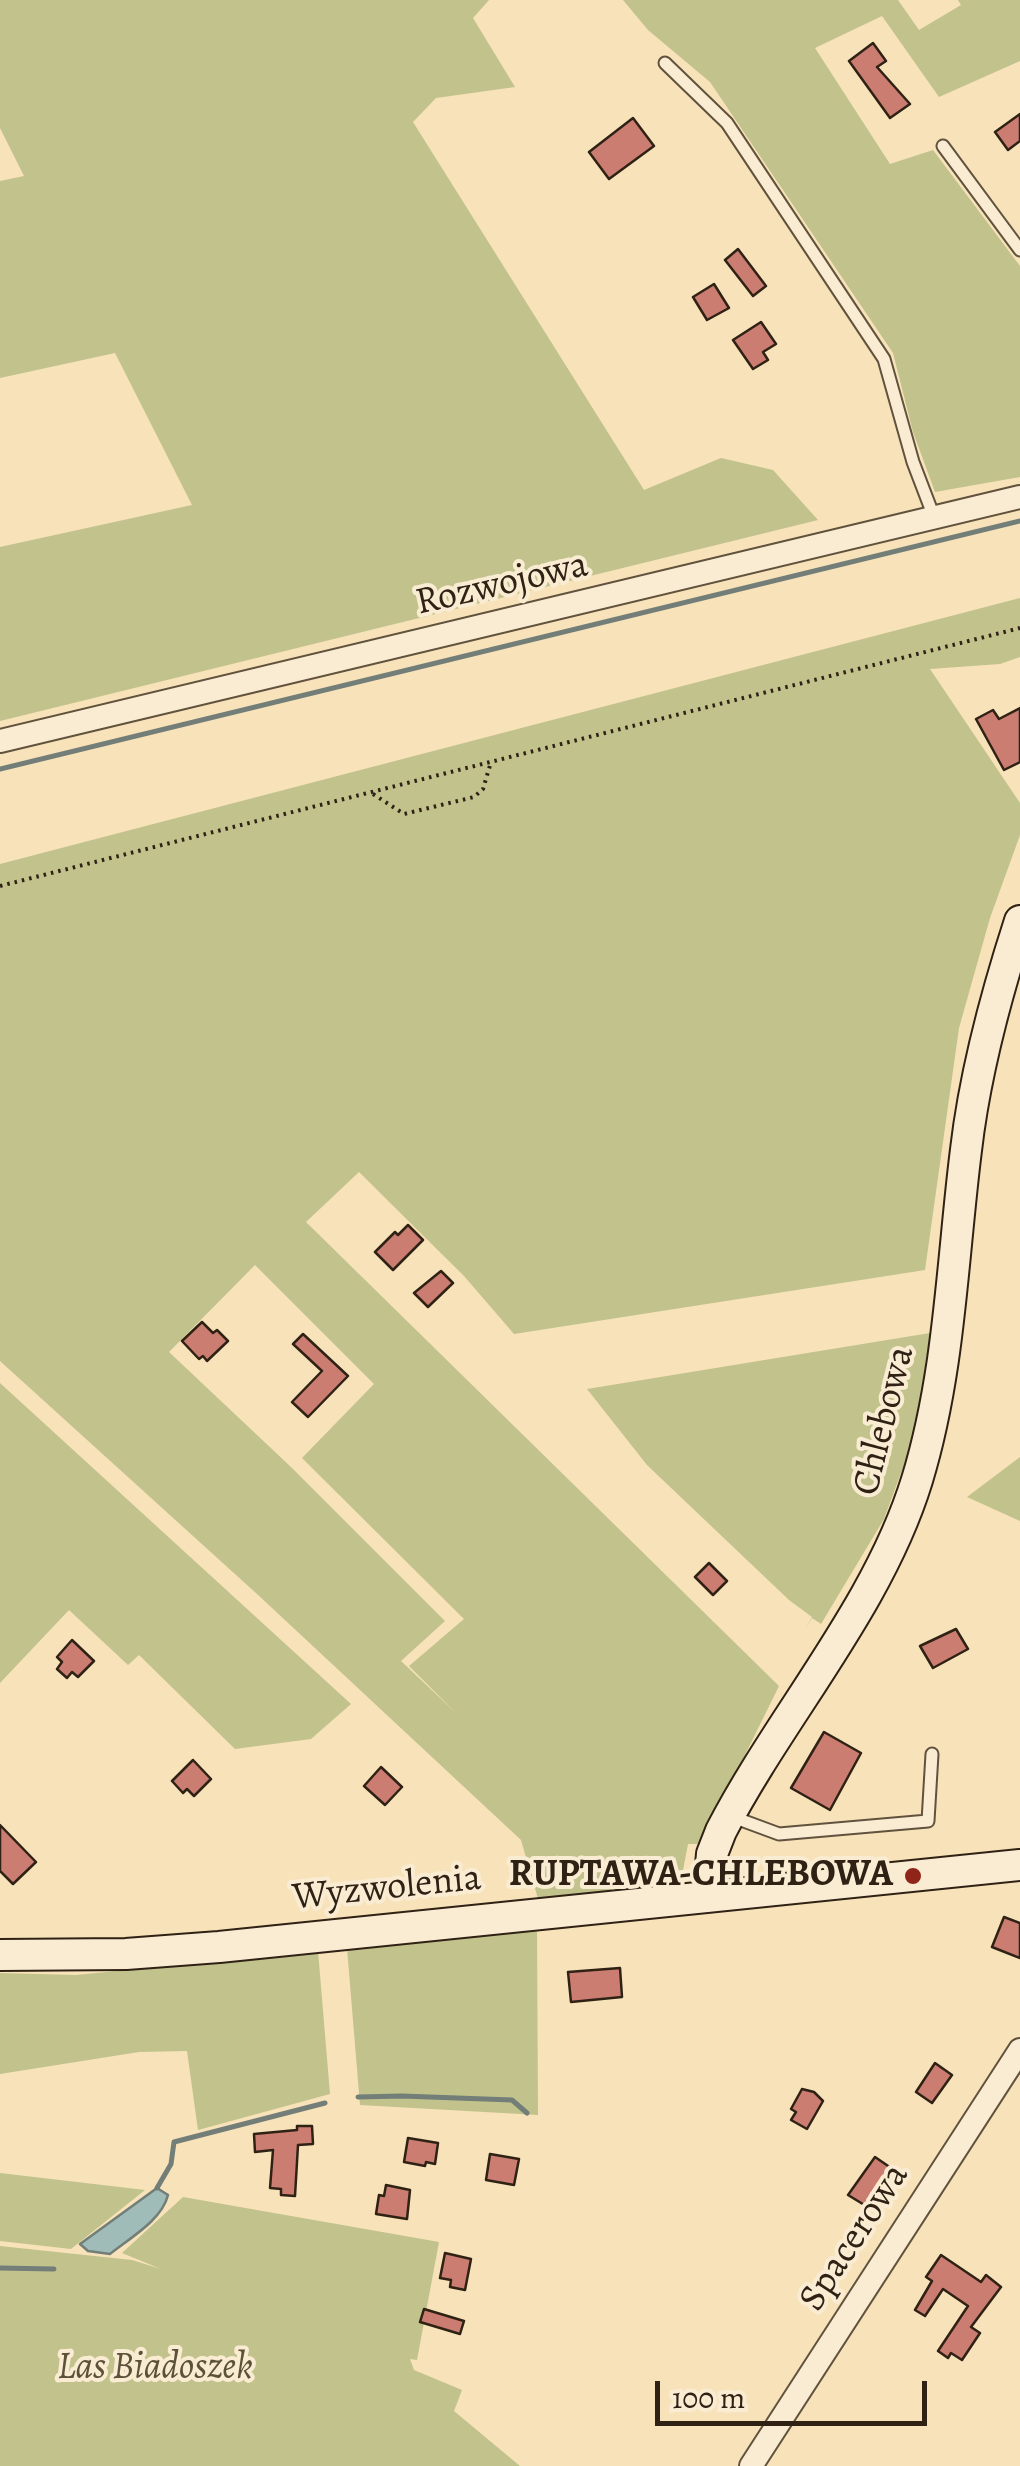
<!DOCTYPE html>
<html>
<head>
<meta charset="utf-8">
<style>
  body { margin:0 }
  #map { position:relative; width:1020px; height:2466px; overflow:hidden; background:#f7e2b9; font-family:Alegreya,serif }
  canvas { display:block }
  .scale { position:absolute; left:655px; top:2381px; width:272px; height:45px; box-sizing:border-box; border:5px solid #2f2215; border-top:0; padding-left:12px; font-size:30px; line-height:35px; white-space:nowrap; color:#2f2215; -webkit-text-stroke:8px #faecd2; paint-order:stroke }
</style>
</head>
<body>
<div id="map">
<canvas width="1020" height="2466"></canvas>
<div class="scale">100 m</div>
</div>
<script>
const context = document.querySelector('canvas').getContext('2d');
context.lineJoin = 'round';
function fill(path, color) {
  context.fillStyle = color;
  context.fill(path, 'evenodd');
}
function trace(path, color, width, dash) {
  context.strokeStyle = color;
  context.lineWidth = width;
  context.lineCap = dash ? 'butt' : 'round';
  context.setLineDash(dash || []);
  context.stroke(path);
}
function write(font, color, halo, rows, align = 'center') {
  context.font = font + ' Alegreya,serif';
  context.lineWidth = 8;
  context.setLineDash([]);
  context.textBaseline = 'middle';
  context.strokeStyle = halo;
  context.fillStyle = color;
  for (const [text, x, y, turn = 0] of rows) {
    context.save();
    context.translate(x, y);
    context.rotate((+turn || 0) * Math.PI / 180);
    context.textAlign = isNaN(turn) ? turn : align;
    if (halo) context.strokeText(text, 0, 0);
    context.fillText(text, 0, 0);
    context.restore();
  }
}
fill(new Path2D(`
  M0,0H489L473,18L515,87L436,98L413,122L644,490L721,458L773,470L818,520L0,721V547L192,505L115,353L0,378V181L24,176L0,128Z
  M623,0H898L919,30L961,5L958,0H1020V61L939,97L882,16L815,48L890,164L933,150L1020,266V477L935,492L913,432L893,353L710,82L648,30Z
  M1020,598V657L1000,664L930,669L1020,803V835L990,918L959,1028L925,1270L514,1334L464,1276L359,1172L306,1222L779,1686L701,1844H688L680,1886L539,1902L521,1840L257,1594L0,1361V864ZM255,1265L374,1384L302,1458L464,1619L409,1666L456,1713L401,1661L445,1621L292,1468L169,1352Z
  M930,1333L916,1432L884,1519L821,1624L812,1618L805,1630L812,1617L789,1600L647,1465L587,1389Z
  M0,1383L351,1704L311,1739L235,1749L139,1655L128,1665L69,1610L0,1683Z
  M1020,1457V1521L967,1497Z
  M537,1928L538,2115L360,2105L347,1948Z
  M318,1951L330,2094L198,2130L187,2051L139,2052L0,2074V1973L76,1975Z
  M0,2173L145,2190L71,2249L0,2241Z
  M183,2197L439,2242L417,2360L410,2359L414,2370L462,2390L454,2411L520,2466H0V2246L132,2260L161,2269L122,2253Z`), '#c1c28c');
const water = new Path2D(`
  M157,2188L168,2195C162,2220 130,2238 110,2254L88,2251L80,2244Z`);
fill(water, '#9fbcb8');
trace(water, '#727e77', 2.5);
trace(new Path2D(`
  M0,769L1020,521
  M358,2097L402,2096L512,2100L527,2113
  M157,2188L171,2164L174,2142L325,2103
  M0,2268L54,2269`), '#727e77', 5);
const building = new Path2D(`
  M873,43L886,61L877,67L910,104L890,118L849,61Z
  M1020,114V141L1008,150L995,132Z
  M633,118L654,146L609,179L589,152Z
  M738,249L766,286L753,296L725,260Z
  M714,284L729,308L707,320L693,297Z
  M761,322L776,344L763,352L768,360L753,369L733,340Z
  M1020,708V762L1004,770L976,719L993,710L999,719Z
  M408,1225L423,1240L393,1270L375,1252L395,1232L398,1235Z
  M441,1271L453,1283L428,1307L414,1293Z
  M202,1322L213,1333L217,1330L228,1341L207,1361L203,1356L199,1359L182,1341Z
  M303,1334L348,1376L308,1417L292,1402L322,1371L293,1344Z
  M709,1563L727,1581L713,1595L695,1577Z
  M956,1629L968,1649L933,1668L920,1646Z
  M72,1640L94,1661L78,1677L72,1672L67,1678L57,1669L62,1662L57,1657Z
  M824,1732L861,1753L830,1810L791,1788Z
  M193,1760L211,1779L194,1796L187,1789L183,1793L172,1781Z
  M381,1767L402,1787L385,1805L364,1786Z
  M0,1825L36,1862L13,1884L0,1871Z
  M1004,1917L1020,1923V1958L992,1947Z
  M620,1968L622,1997L571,2002L568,1972Z
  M935,2063L952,2075L932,2103L916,2092Z
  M802,2089L814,2092L823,2101L807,2129L791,2120L796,2112L791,2109Z
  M297,2126H312L313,2144L298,2145L295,2196L281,2195V2189L270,2188L273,2150L255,2152L254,2134L297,2130Z
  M408,2138L438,2143L435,2164L426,2162L425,2166L404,2162Z
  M490,2154L519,2159L514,2185L486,2180Z
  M875,2157L894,2170L871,2209L848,2195Z
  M386,2185L410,2190L407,2219L376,2214L379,2195L384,2196Z
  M445,2253L471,2259L465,2290L450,2287L451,2280L440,2278Z
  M941,2255L981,2282L986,2275L1001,2287L971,2327L980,2333L962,2360L951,2353L948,2358L938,2351L968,2306L943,2289L925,2316L915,2310L932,2281L926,2277Z
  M424,2309L464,2321L460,2334L420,2322Z`);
fill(building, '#ca7d70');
trace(building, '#2f2215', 2.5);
const lane = new Path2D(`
  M665,63L727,123L884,359L913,462L934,517
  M943,146L1020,250
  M733,1817L779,1834L928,1821L932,1754`);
const street = new Path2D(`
  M0,741L1020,497
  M751,2466L1020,2050`);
const secondary = new Path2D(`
  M708,1897L712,1854L721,1831C781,1715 878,1607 917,1480C950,1372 952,1261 966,1150C975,1072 996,995 1020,921
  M0,1955L126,1954L219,1947L1020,1865`);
trace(lane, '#61523e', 15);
trace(street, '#61523e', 26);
trace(secondary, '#2f2215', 34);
trace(new Path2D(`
  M373,794L404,814L474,797L483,789L491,762
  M0,886L1020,628`), '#2f2215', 4, [2.5, 5]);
trace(lane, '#faecd2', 11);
trace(street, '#faecd2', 22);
trace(secondary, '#faecd2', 30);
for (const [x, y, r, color] of [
  [913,1876,10,"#8f2418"]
]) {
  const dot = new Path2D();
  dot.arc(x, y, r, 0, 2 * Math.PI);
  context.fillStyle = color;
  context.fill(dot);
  trace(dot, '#faecd2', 4);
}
write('38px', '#2f2215', '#faecd2', [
  ["Rozwojowa",502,585,-13],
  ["Chlebowa",885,1421,-76],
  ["Wyzwolenia",387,1889,-6],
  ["Spacerowa",855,2238,-57]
]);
write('bold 38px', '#2f2215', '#faecd2', [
  ["RUPTAWA-CHLEBOWA",893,1876]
], 'right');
write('italic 38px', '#5b5239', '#faecd2', [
  ["Las Biadoszek",155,2369]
]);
</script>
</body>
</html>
